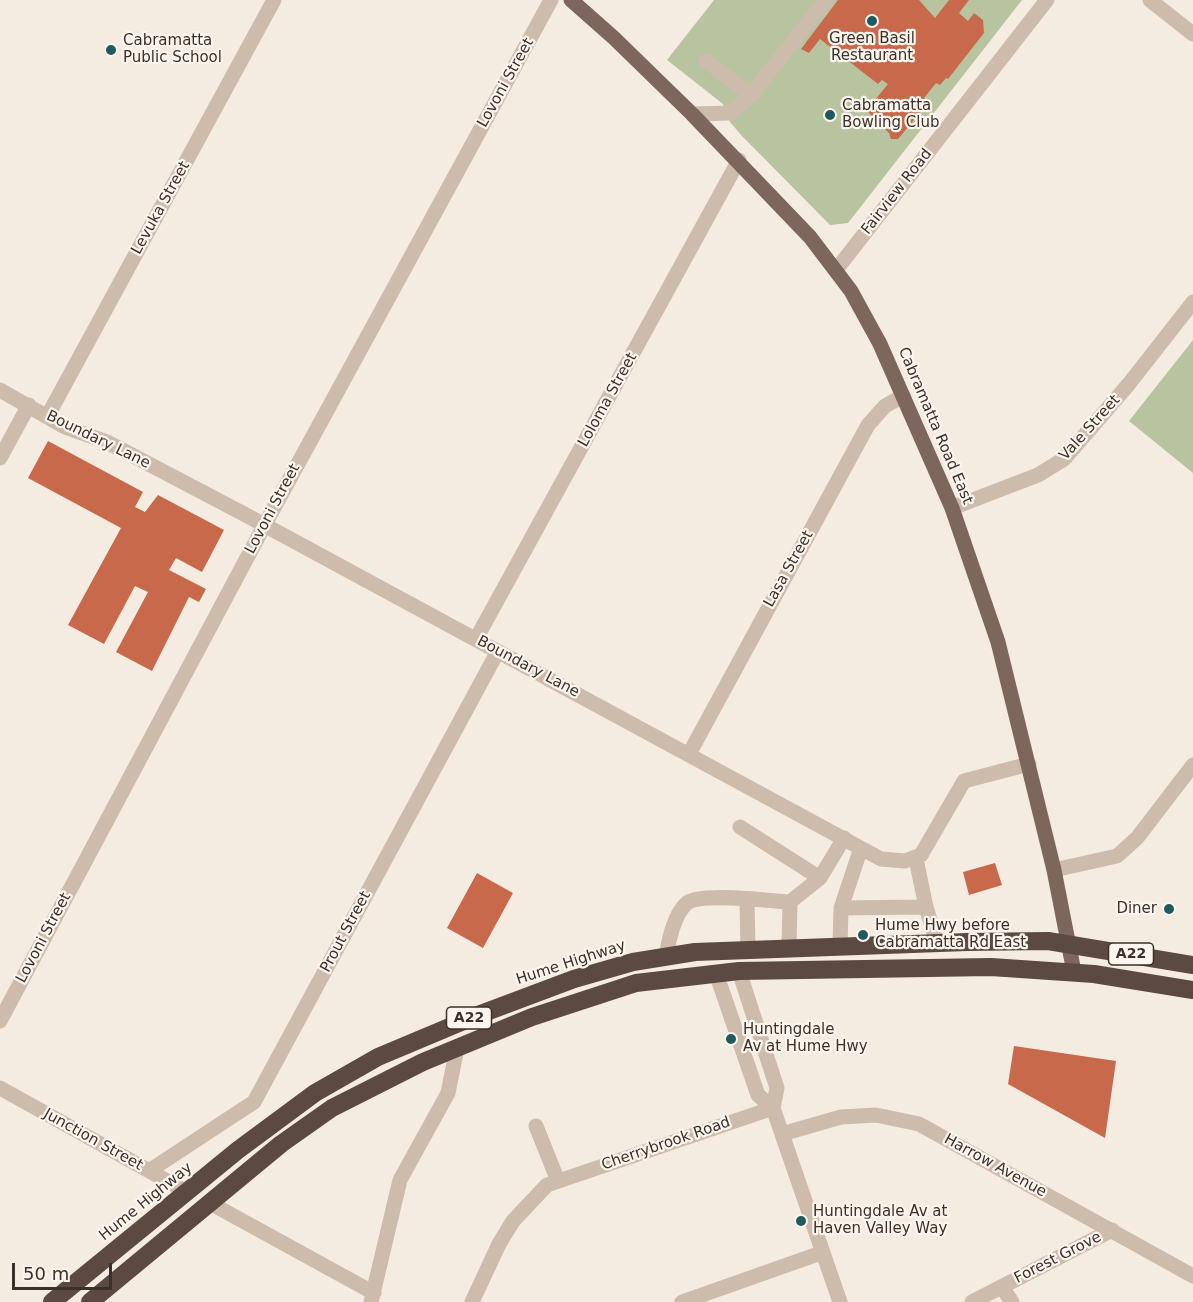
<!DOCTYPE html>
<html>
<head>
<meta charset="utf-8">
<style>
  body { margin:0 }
  #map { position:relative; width:1193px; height:1302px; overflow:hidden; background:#f4ebe1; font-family:"DejaVu Sans",sans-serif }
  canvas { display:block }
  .scale { position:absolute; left:12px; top:1263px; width:100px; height:27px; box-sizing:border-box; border:3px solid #3b302b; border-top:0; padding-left:8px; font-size:18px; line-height:21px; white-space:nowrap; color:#3b302b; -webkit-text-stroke:4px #fbf5ee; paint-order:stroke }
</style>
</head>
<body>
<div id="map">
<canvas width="1193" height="1302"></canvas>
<div class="scale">50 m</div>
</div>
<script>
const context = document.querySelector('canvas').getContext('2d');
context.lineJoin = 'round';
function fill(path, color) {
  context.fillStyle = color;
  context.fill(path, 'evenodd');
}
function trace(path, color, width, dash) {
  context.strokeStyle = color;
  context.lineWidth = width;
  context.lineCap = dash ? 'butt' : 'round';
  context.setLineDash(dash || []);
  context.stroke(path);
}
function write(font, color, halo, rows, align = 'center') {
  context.font = font + ' "DejaVu Sans",sans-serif';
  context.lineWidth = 4.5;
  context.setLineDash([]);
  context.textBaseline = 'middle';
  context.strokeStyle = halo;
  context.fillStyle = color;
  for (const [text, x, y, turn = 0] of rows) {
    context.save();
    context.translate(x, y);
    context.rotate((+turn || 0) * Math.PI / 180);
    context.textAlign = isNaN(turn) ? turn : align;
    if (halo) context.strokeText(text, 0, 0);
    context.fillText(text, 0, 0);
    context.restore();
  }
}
fill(new Path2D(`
  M714,0H1022L848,223L830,225L742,136L730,122L723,104L667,60Z
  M1193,340V473L1129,421Z`), '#b8c4a0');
fill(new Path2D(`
  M838,0H919L935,18L949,0H969L959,13L968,21L974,13L983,20L984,33L948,79L946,78L940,85L936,83L924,98L929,102L898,139H891L889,133L869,113L870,106L888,84L882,80L878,84L820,39L809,53L801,49Z
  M48,441L143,492L135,507L145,512L158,495L224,530L202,572L176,558L169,570L206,589L199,602L189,597L152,671L116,652L148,592L135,586L104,644L68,625L121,528L28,478Z
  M995,863L1002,885L969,895L963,872Z
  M477,873L513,893L483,948L447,928Z
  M1014,1046L1116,1061L1105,1138L1008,1084Z`), '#c8694b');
trace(new Path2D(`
  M1150,0L1193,34
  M751,95L826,0
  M692,114L730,113L751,95L706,61
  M836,270L1047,0
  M0,390L65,427L107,442L244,514L881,859L905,861L921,855L964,781L1029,764
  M47,417L274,0
  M0,458L29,405
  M952,508L1038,475L1064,459L1128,385L1193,302
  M476,639L739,160
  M689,754L868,425L885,406L903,396
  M740,827L820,878
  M916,859L926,907L937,943
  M1054,870L1117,856L1137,838L1193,765
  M747,901L748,949
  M841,908L926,907
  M840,946L841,908L861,848
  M789,947L790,902
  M666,956C669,940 674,914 687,903C701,892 770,901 790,902L820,878L844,838
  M739,971L777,1088L773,1108
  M716,973L758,1095L773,1108L840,1302
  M0,1021L264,526L551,0
  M0,1088L187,1192
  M536,1126L558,1181
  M782,1134L841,1117L876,1115L919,1124L1193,1276
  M149,1171L254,1102L498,651
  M210,1203L374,1293
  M1002,1287L1012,1302
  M371,1302L400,1180L448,1093L457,1048
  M472,1302L499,1244L513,1221L547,1185L773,1108
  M682,1302L821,1253
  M972,1302L1112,1230`), '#cdbbac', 15);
trace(new Path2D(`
  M571,0L614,38L692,114L810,237L851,291L880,344L952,508L998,642L1054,870L1074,972`), '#7d675c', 15);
trace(new Path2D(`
  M52,1302L238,1150L315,1093L378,1057L478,1015L574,979L633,962L695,952L967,942L1048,941L1193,965
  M90,1302L281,1144L332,1108L423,1062L532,1017L636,983L739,971L991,967L1094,974L1193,990`), '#5c4a42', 18);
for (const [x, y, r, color] of [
  [872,21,6,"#1f5a5e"],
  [111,50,6,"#1f5a5e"],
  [830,115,6,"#1f5a5e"],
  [1169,909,6,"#1f5a5e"],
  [863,935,6,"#1f5a5e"],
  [731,1039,6,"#1f5a5e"],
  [801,1221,6,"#1f5a5e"]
]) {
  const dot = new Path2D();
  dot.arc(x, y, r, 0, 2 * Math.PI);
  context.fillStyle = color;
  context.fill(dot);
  trace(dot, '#fbf5ee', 2);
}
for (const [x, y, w] of [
  [1131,954,45],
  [469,1018,45]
]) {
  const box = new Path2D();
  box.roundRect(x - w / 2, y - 11, w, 22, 4.5);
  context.fillStyle = '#fbf5ee';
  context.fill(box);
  trace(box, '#3b302b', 1.5);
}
write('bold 14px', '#3b302b', null, [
  ["A22",1131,954],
  ["A22",469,1018]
]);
write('15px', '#3b302b', '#fbf5ee', [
  ["Green Basil",872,39,"center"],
  ["Restaurant",872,56,"center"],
  ["Cabramatta",123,41],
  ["Public School",123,58],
  ["Cabramatta",842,106],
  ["Bowling Club",842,123],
  ["Diner",1157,909,"right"],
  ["Hume Hwy before",875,926],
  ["Cabramatta Rd East",875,943],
  ["Huntingdale",743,1030],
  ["Av at Hume Hwy",743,1047],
  ["Huntingdale Av at",813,1212],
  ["Haven Valley Way",813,1229]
], 'left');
write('15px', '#3b302b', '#fbf5ee', [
  ["Lovoni Street",506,83,-61],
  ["Fairview Road",897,192,-52],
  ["Levuka Street",161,208,-61],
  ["Loloma Street",608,400,-61],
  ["Cabramatta Road East",935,426,67],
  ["Vale Street",1090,428,-48],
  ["Boundary Lane",98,440,26],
  ["Lovoni Street",273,509,-62],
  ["Lasa Street",789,569,-61],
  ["Boundary Lane",528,667,28],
  ["Prout Street",346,932,-62],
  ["Lovoni Street",44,938,-62],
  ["Hume Highway",571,963,-18],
  ["Junction Street",93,1140,29],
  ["Cherrybrook Road",666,1144,-19],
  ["Harrow Avenue",995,1166,29],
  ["Hume Highway",146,1202,-39],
  ["Forest Grove",1058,1258,-27]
]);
</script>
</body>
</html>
